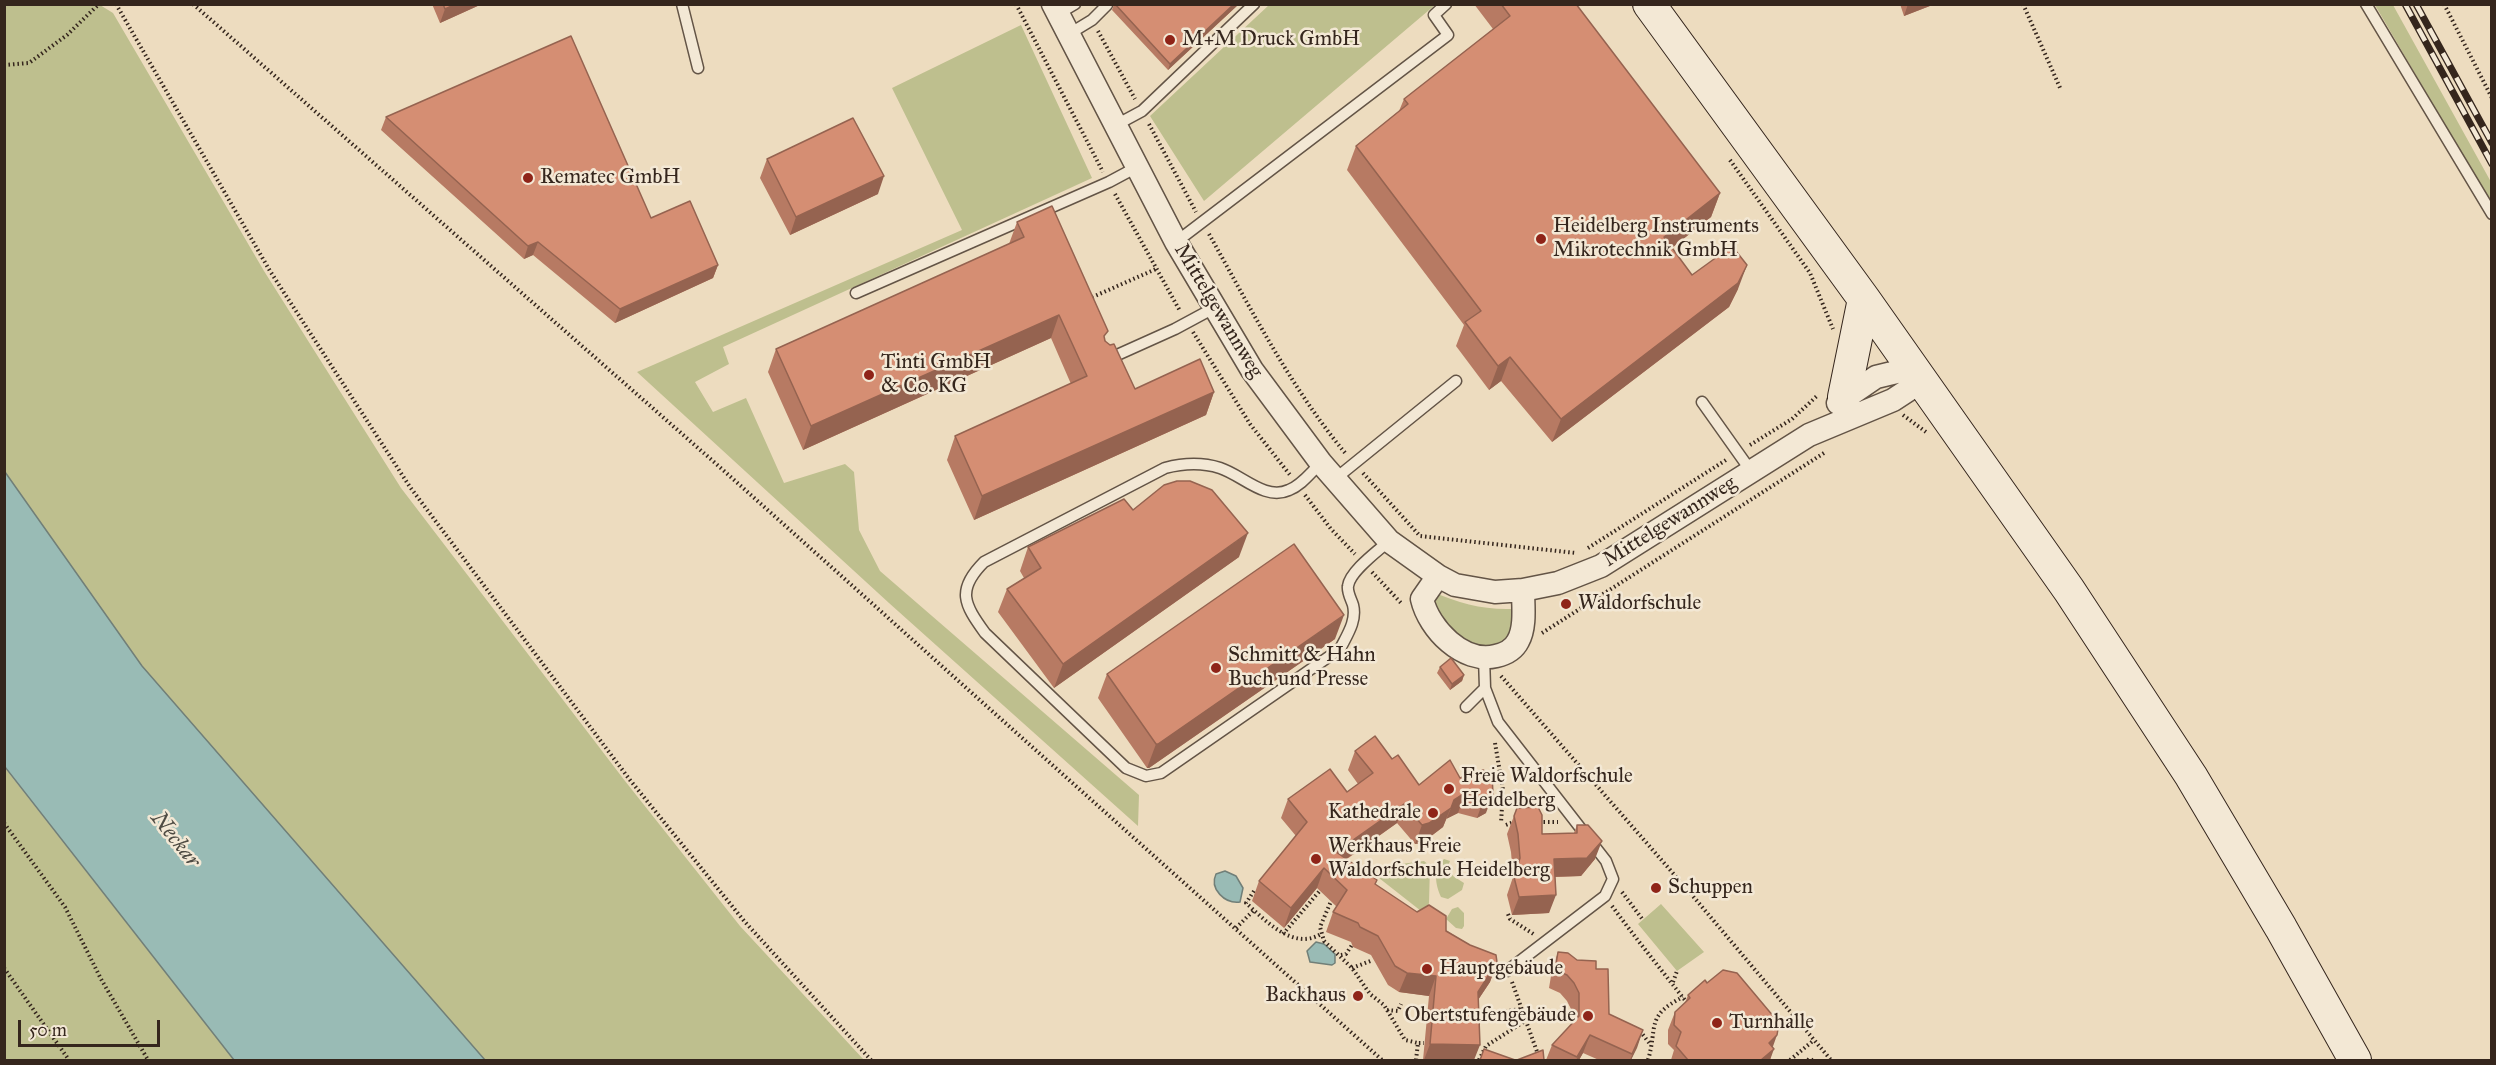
<!DOCTYPE html>
<html>
<head>
<meta charset="utf-8">
<style>
  body { margin:0 }
  #map { position:relative; width:2496px; height:1065px; overflow:hidden; background:#eddcbf; font-family:"IM FELL Great Primer",serif }
  canvas { display:block }
  .frame { position:absolute; inset:0; border:6px solid #35261d; pointer-events:none }
  .scale { position:absolute; left:18px; top:1020px; width:142px; height:27px; box-sizing:border-box; border:3px solid #35261d; border-top:0; padding-left:8px; font-size:18px; line-height:21px; white-space:nowrap; color:#35261d; -webkit-text-stroke:4px #f3e8d5; paint-order:stroke }
</style>
</head>
<body>
<div id="map">
<canvas width="2496" height="1065"></canvas>
<div class="frame"></div>
<div class="scale">50 m</div>
</div>
<script>
const context = document.querySelector('canvas').getContext('2d');
context.lineJoin = 'round';
function fill(path, color) {
  context.fillStyle = color;
  context.fill(path, 'evenodd');
}
function trace(path, color, width, dash) {
  context.strokeStyle = color;
  context.lineWidth = width;
  context.lineCap = dash ? 'butt' : 'round';
  context.setLineDash(dash || []);
  context.stroke(path);
}
function write(font, color, halo, rows, align = 'center') {
  context.font = font + ' "IM FELL Great Primer",serif';
  context.lineWidth = 5;
  context.setLineDash([]);
  context.textBaseline = 'middle';
  context.strokeStyle = halo;
  context.fillStyle = color;
  for (const [text, x, y, turn = 0] of rows) {
    context.save();
    context.translate(x, y);
    context.rotate((+turn || 0) * Math.PI / 180);
    context.textAlign = isNaN(turn) ? turn : align;
    if (halo) context.strokeText(text, 0, 0);
    context.fillText(text, 0, 0);
    context.restore();
  }
}
fill(new Path2D(`
  M4,5H100L113,13L264,271L401,488L625,781L740,926L864,1060H342L5,629Z
  M1269,5H1435L1204,201L1150,116Z
  M2375,5H2393L2491,182V204Z
  M1021,25L1092,178L723,347L729,364L695,382L713,412L746,398L784,483L845,464L854,472L859,530L880,571L1139,795L1138,826L889,603L637,372L962,230L892,88Z
  M1433,592C1459,603 1483,610 1512,609L1514,623L1509,642L1475,650L1436,616Z
  M4,767L8,772L234,1060H5Z
  M1444,859L1450,861L1448,866L1453,876L1464,883L1462,890L1448,899L1441,897C1435,884 1433,869 1444,859Z
  M1424,861L1430,866L1429,903L1427,908L1421,911L1379,878L1383,870L1401,864Z
  M1661,904L1704,952L1677,971L1638,924Z
  M1458,907L1464,913V926L1462,929L1456,928L1446,919L1452,909Z`), '#bebf8e');
const water = new Path2D(`
  M5,472L142,666L485,1060H234L5,767Z
  M1225,871L1236,876L1243,888L1240,902C1225,904 1209,889 1216,874Z
  M1316,942L1324,944L1335,954V963L1332,965L1310,962L1307,951Z`);
fill(water, '#99bbb5');
trace(water, '#717f78', 1.5);
const lane = new Path2D(`
  M682,4L698,68
  M2366,4L2492,214
  M1058,14L1075,4
  M1069,34L1092,20L1107,5
  M1116,125L1142,111L1254,4
  M1176,242L1448,35L1434,15L1446,4
  M856,293L1109,182L1137,167
  M1106,360L1175,329L1214,308
  M1702,402L1751,471
  M1321,463C1311,472 1302,485 1289,490C1265,501 1242,475 1220,468C1201,462 1184,463 1165,468L984,562C956,590 964,604 985,633L1126,768L1146,776L1161,773L1340,649C1347,635 1357,621 1353,605C1351,599 1347,592 1348,586C1350,571 1378,551 1389,541
  M1335,479L1456,381
  M1484,657L1485,688L1498,722L1606,861L1613,879L1605,896L1507,971
  M1466,707L1485,688`);
const street = new Path2D(`
  M1053,4L1176,242L1252,370L1321,463L1389,541L1438,576L1455,585L1495,592L1523,590L1558,583L1601,566L1809,435L1893,400L1922,381
  M1838,403L1876,377L1913,368
  M1438,576L1422,599C1429,629 1463,664 1496,656C1505,654 1514,649 1518,641C1526,627 1523,605 1523,590`);
const secondary = new Path2D(`
  M1649,4L1864,299L2069,590L2191,776L2281,928L2355,1060
  M1844,397L1864,299`);
trace(lane, '#635446', 13);
trace(street, '#635446', 25);
trace(secondary, '#35261d', 34);
trace(new Path2D(`
  M116,4L270,271L410,487L630,780L745,922L871,1060
  M193,4L714,462L1382,1060
  M1016,4L1103,172
  M2023,4L2061,90
  M2444,4L2492,98
  M1098,31L1135,99
  M4,65L29,63L67,35L99,4
  M1149,124L1196,212
  M1730,160L1810,273L1833,329
  M1115,194L1180,311
  M1209,234C1251,309 1291,388 1346,454
  M1088,299L1156,269
  M1193,332L1250,424L1290,475
  M1903,415L1926,432
  M1750,445L1792,419L1818,395
  M1363,473L1420,536L1576,553
  M1305,495L1331,529L1355,554
  M1588,548L1726,460
  M1372,572L1402,604
  M1542,633L1824,453
  M1501,676L1692,895L1831,1060
  M1495,743L1503,790L1501,823
  M1539,822H1558
  M4,823L65,907L101,979L148,1060
  M1506,825L1516,821
  M1254,891L1246,903C1265,920 1293,951 1321,934
  M1622,892L1643,920
  M1332,899L1320,927L1324,941L1352,968L1370,994L1384,1005L1405,1040L1418,1043
  M1612,906C1637,940 1663,972 1688,1004
  M1508,914L1510,919L1535,935
  M1236,928L1254,910
  M1283,934L1323,887
  M1341,955L1346,954L1352,945
  M4,968L69,1060
  M1352,968L1373,960
  M1512,982L1540,1060
  M1673,982L1677,971
  M1387,1010L1398,1011L1401,1004
  M1474,1016L1521,1009
  M1640,1031L1650,1044
  M1416,1060L1418,1043H1424
  M1479,1060L1486,1046L1525,1021
  M1648,1060C1658,1027 1645,1016 1683,997
  M1790,1060L1814,1040
  M1808,1060L1810,1058L1812,1060`), '#35261d', 4, [1.5, 3]);
trace(lane, '#f3e8d5', 10);
trace(street, '#f3e8d5', 22);
trace(secondary, '#f3e8d5', 32);
const rail = new Path2D(`
  M2405,4L2492,164
  M2416,4L2492,143`);
trace(rail, '#35261d', 7);
trace(rail, '#f3e8d5', 4.5, [14]);
fill(new Path2D(`
  M432,4H482L440,23Z
  M1114,4H1239L1168,70L1112,10Z
  M1474,4H1576L1720,193L1711,217L1672,248L1692,275L1738,289L1729,307L1552,442L1501,381L1489,390L1456,346L1464,325L1347,170L1356,146L1399,111L1404,99L1493,29Z
  M1900,4H1935L1904,16Z
  M386,117L651,218L718,265L713,278L615,323L533,255L524,259L381,130Z
  M767,159L878,194L790,235L760,178Z
  M1017,222L1105,340L1135,389L1214,392L1206,415L974,520L947,460L955,436L1071,384L1051,338L803,450L768,372L776,349L1009,244Z
  M1133,510L1239,557L1054,688L998,612L1007,589L1024,578L1020,571L1028,547Z
  M1335,639L1149,768H1147L1098,698L1107,674Z
  M1440,667L1464,675L1462,681L1450,690L1437,673Z
  M1355,751L1392,759L1419,785L1460,778L1483,770L1486,813L1477,818L1458,813L1446,819L1443,827L1422,843L1415,844L1397,823L1347,859L1375,884L1417,912L1497,962L1490,982L1478,1000L1474,1060H1423L1429,996L1399,992L1388,985L1371,955L1353,947L1351,942L1326,932L1333,912L1337,907L1317,888L1284,928L1252,901L1259,881L1296,836L1281,818L1288,799L1347,792L1358,784L1348,770Z
  M1514,816L1542,834L1574,833L1577,825L1595,859L1581,876L1555,877L1549,913L1512,915L1507,895L1513,877L1511,852L1507,834Z
  M1558,952L1596,969L1609,1014L1643,1030L1631,1060H1599L1583,1053L1579,1060H1546L1552,1045L1572,1024V1011L1567,1001L1560,993L1549,988L1552,970Z
  M1688,995L1773,1048L1770,1060H1671L1674,1050L1668,1044V1030L1675,1012L1685,1003Z`), '#b77a63');
fill(new Path2D(`
  M456,4H482L440,23L445,9Z
  M1234,4H1239L1168,70L1170,64Z
  M1908,4H1935L1904,16Z
  M884,176L878,194L790,235L796,217Z
  M1720,193L1711,217L1655,261L1664,237Z
  M538,242L533,255L524,259L528,246Z
  M718,265L713,278L615,323L620,309Z
  M1747,265L1738,289L1729,307L1552,442L1561,419Z
  M1059,315L1051,338L803,450L811,426Z
  M1510,357L1501,381L1489,390L1498,366Z
  M1214,392L1206,415L974,520L982,496Z
  M1248,533L1239,557L1054,688L1063,664Z
  M1344,615L1335,639L1149,768H1147L1156,744Z
  M1464,675L1462,681L1450,690L1452,684Z
  M1465,793L1458,813L1446,819L1454,800Z
  M1493,794L1486,813L1477,818L1484,798Z
  M1404,804L1397,823L1329,871L1336,852Z
  M1451,808L1443,827L1422,843L1415,844L1422,825Z
  M1602,841L1595,859L1581,876L1548,877L1554,859Z
  M1324,868L1317,888L1284,928L1291,908Z
  M1556,895L1549,913L1512,915L1519,897Z
  M1497,962L1490,982L1470,1012L1478,992Z
  M1407,973L1436,976L1429,996L1399,992Z
  M1643,1030L1637,1048L1631,1060H1630Z
  M1590,1035L1583,1053L1579,1060H1576Z
  M1777,1035L1771,1052L1774,1049L1770,1060H1761L1769,1043Z
  M1430,1044L1480,1045L1474,1060H1424Z`), '#956350');
const building = new Path2D(`
  M443,4H456L445,9Z
  M1115,4H1234L1170,64Z
  M1501,4H1576L1720,193L1664,237L1692,275L1732,246L1747,265L1738,283L1561,419L1510,357L1498,366L1465,322L1481,311L1356,146L1408,104L1404,99L1510,16Z
  M571,36L651,218L690,201L718,265L620,309L538,242L528,246L386,117Z
  M853,118L884,176L796,217L767,159Z
  M1052,206L1108,331L1104,336L1105,341L1110,345L1114,344L1135,389L1200,359L1214,392L982,496L955,436L1087,376L1059,315L811,426L776,349L1024,237L1017,222Z
  M1177,481H1190L1212,490L1248,533L1063,664L1007,589L1041,568L1028,547L1124,499L1133,510L1164,485Z
  M1294,544L1344,615L1158,744H1156L1107,674Z
  M1451,658L1464,675L1452,684L1440,667Z
  M1375,736L1392,759L1398,755L1419,785L1450,760L1460,778L1483,770L1492,775L1493,794L1484,798L1465,793L1454,800L1451,808L1429,823L1422,825L1404,804L1336,852L1377,880L1375,884L1417,912L1429,905L1446,916V931L1470,945L1496,955L1497,962L1478,992L1480,1045L1430,1044L1436,976L1407,973L1395,966L1378,936L1360,927L1358,923L1333,912L1347,890L1324,868L1291,908L1259,881L1307,822L1288,799L1330,769L1347,792L1373,773L1355,751Z
  M1538,807L1542,815V834L1577,833V825H1588L1602,841L1587,858L1554,859L1556,895L1519,897L1514,877L1520,858L1518,834L1514,816L1517,808Z
  M1558,952L1568,953L1577,960L1596,961V969H1608L1609,1014L1643,1030L1632,1054L1590,1035L1577,1057L1552,1045L1579,1016V993L1574,983L1567,975L1555,970Z
  M1723,970L1737,973L1779,1023L1777,1035L1769,1043L1774,1049L1761,1060H1688L1676,1046L1681,1032L1674,1025L1675,1012L1690,998L1688,995L1705,980L1707,983Z
  M1484,1049L1515,1060H1480Z
  M1543,1050L1544,1060H1517Z`);
fill(building, '#d58e73');
trace(building, '#956350', 1.5);
for (const [x, y, r, color] of [
  [1170,40,6,"#8f2418"],
  [528,178,6,"#8f2418"],
  [1541,239,6,"#8f2418"],
  [869,375,6,"#8f2418"],
  [1566,604,6,"#8f2418"],
  [1216,668,6,"#8f2418"],
  [1449,789,6,"#8f2418"],
  [1433,813,6,"#8f2418"],
  [1316,859,6,"#8f2418"],
  [1656,888,6,"#8f2418"],
  [1427,969,6,"#8f2418"],
  [1358,996,6,"#8f2418"],
  [1588,1016,6,"#8f2418"],
  [1717,1023,6,"#8f2418"]
]) {
  const dot = new Path2D();
  dot.arc(x, y, r, 0, 2 * Math.PI);
  context.fillStyle = color;
  context.fill(dot);
  trace(dot, '#f3e8d5', 2);
}
write('21px', '#35261d', '#f3e8d5', [
  ["M+M Druck GmbH",1182,40],
  ["Rematec GmbH",540,178],
  ["Heidelberg Instruments",1553,227],
  ["Mikrotechnik GmbH",1553,251],
  ["Tinti GmbH",881,363],
  ["& Co. KG",881,387],
  ["Waldorfschule",1578,604],
  ["Schmitt & Hahn",1228,656],
  ["Buch und Presse",1228,680],
  ["Freie Waldorfschule",1461,777],
  ["Heidelberg",1461,801],
  ["Kathedrale",1421,813,"right"],
  ["Werkhaus Freie",1328,847],
  ["Waldorfschule Heidelberg",1328,871],
  ["Schuppen",1668,888],
  ["Hauptgebäude",1439,969],
  ["Backhaus",1346,996,"right"],
  ["Obertstufengebäude",1576,1016,"right"],
  ["Turnhalle",1729,1023]
], 'left');
write('21px', '#35261d', '#f3e8d5', [
  ["Mittelgewannweg",1218,311,59],
  ["Mittelgewannweg",1670,522,-32]
]);
write('italic 22px', '#4e4b43', '#f3e8d5', [
  ["Neckar",175,840,51]
]);
</script>
</body>
</html>
